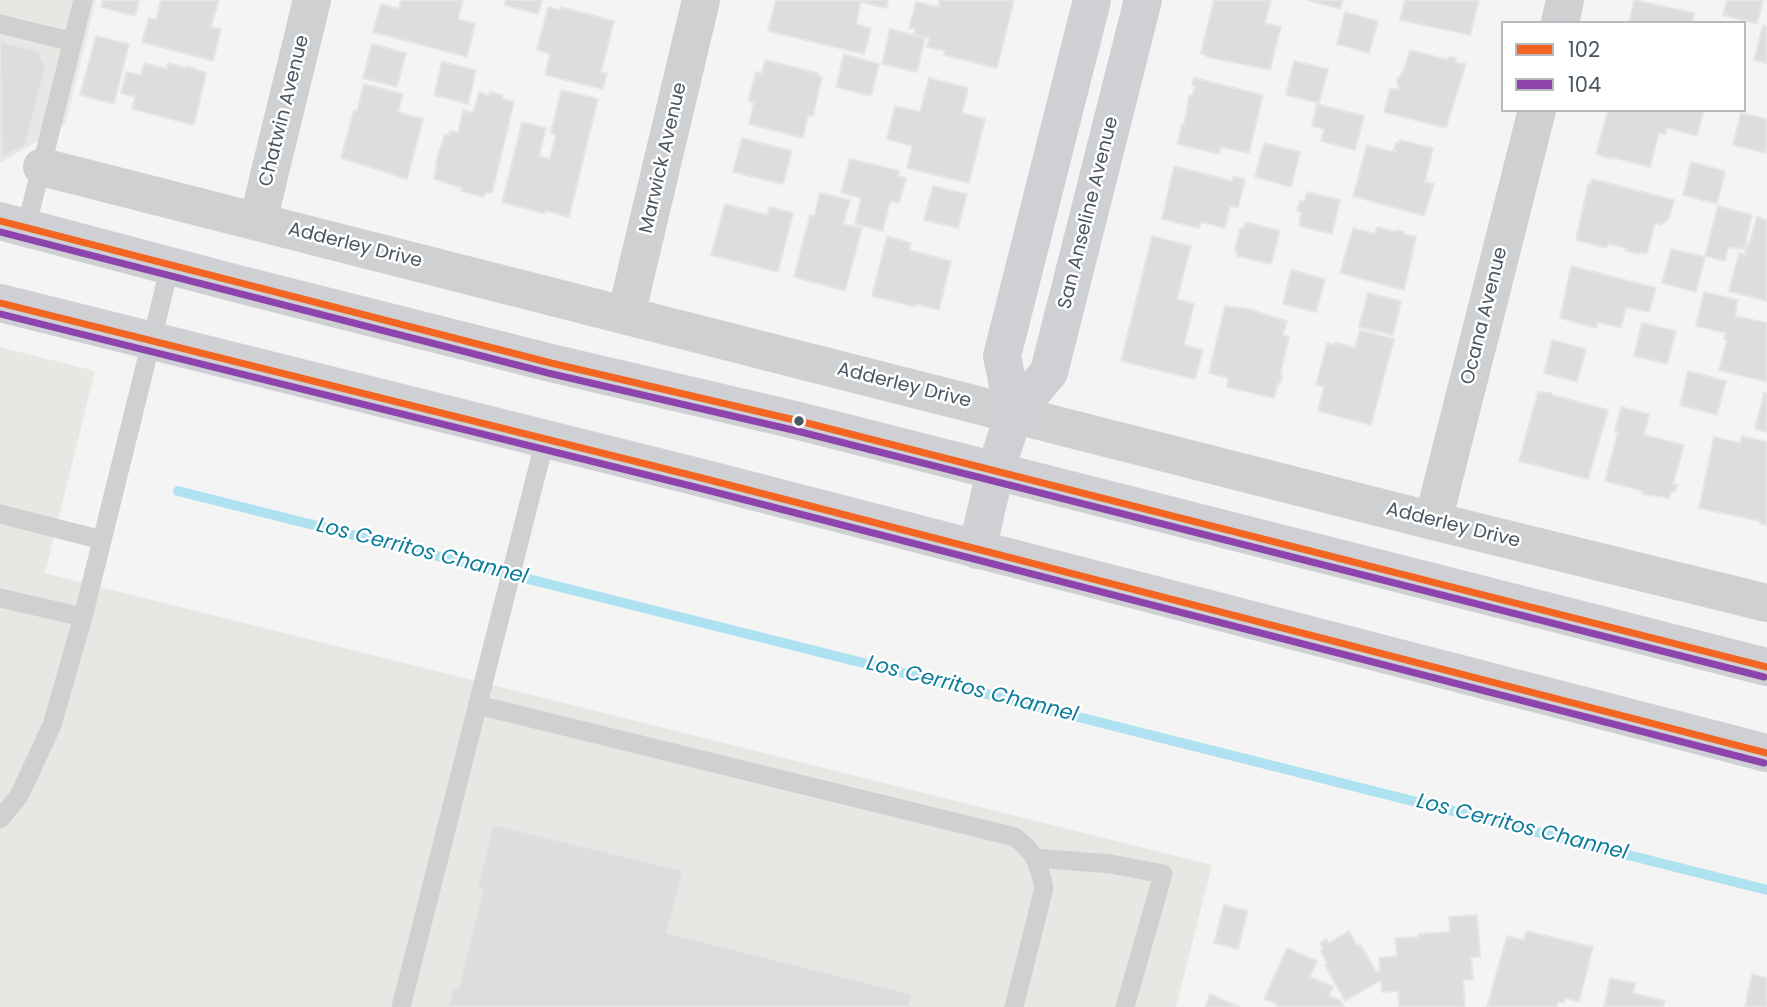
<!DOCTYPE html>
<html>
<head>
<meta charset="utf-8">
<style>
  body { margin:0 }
  #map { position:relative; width:1767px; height:1007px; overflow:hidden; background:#f4f4f4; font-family:Poppins,sans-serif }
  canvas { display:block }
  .legend { position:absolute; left:1501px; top:21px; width:245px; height:91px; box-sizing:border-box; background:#fff; border:2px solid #b7bbc0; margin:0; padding:9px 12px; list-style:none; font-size:21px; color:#4a5661 }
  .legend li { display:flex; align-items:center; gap:14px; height:35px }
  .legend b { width:35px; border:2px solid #b7bbc0 }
</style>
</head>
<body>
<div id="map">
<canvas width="1767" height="1007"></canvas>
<ul class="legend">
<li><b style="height:9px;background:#f26522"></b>102</li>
<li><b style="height:9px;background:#8e44ad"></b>104</li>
</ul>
</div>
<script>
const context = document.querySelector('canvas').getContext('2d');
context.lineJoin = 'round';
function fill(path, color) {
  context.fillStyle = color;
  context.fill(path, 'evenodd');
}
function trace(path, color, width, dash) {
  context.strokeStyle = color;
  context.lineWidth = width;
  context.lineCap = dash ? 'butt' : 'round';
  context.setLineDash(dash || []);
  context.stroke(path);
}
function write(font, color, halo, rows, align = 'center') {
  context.font = font + ' Poppins,sans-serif';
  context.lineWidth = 5;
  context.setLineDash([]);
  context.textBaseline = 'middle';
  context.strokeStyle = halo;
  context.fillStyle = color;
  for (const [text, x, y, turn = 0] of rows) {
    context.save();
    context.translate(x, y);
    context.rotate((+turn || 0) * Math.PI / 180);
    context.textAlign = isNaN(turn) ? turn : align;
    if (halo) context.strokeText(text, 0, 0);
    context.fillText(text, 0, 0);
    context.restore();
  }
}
fill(new Path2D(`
  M0,0H96L65,125L0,163Z
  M0,347L95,371L45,573L1212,865L1176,1007H0Z`), '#e8e7e3');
trace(new Path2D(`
  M178,491L1767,890`), '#aee2f0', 10);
const building = new Path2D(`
  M103,0H139L135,16L101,7Z
  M161,0H219L211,27L221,29L213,61L142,42L149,18L156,20Z
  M401,0H463L458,19L475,24L467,57L373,32L381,4L399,9Z
  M506,0H542L538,14L504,5Z
  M776,0H888L887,8L861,2L856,24L871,28L864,54L768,31Z
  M939,0H1014L997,68L944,55L945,51L927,47L929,38L914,34L915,29L909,28L916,2L939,7Z
  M1214,0H1271L1265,23L1281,27L1270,70L1208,57L1201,53Z
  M1307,0H1343L1340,9Z
  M1405,0H1479L1470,35L1400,20Z
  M1634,0L1695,13L1692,23H1629Z
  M1727,0H1763L1757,24L1723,15Z
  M548,7L561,10V7L614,21L601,72L607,73L603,89L545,75L550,54L537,50Z
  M1345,12L1378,21L1369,53L1337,44Z
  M1763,25L1767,27V63L1754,60Z
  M890,29L925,38L917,72L882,64Z
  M96,36L129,44L114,104L80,95Z
  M0,41L41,52L40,57L46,65L25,146L2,157Z
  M372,44L406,53L397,87L363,78Z
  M1410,50L1448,60L1449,56L1456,58L1455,62L1466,64L1446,128L1384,112L1390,88L1399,90L1397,80L1404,69Z
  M844,54L879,64L871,96L836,87Z
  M765,60L818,73V76L822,77L813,116L808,115L803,138L749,124L754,103L748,101L756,72L762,73Z
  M1294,61L1328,69L1319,103L1286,95Z
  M442,62L476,70L468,104L434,95Z
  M144,63L167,69L168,63L187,68L188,66L206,73L194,125L132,109L135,97L121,93L126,72L141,75Z
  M929,78L968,88L962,113L985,119L969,183L907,168L912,146L887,139L895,106L920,112Z
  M1194,78L1263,95L1249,153L1221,147L1219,154L1177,144L1182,125H1184L1189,96H1192L1195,86L1192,85Z
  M364,84L403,94L398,112L423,119L407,179L341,158L354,110L357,111Z
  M561,90L598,99L569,217L546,211L545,214L502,202L522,122L546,128L539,156L550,159L556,135L551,133Z
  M479,92L489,96L490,92L503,95L502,99L514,102L492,193L486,192L484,197L461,191L462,188L434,179L437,164H435L445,134L449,135L450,131L458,133L463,110L473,113Z
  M1317,104L1364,116L1355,150L1321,141L1324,129L1312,126Z
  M1608,110H1704L1697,136L1667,128L1666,134L1659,133L1650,167L1611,157V159L1596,154Z
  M1741,113L1767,119L1766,153L1733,145Z
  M742,138L792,151L783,184L733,172Z
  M1400,140L1433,148L1425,182L1434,184L1424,216L1353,196L1367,145L1392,152L1393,150L1396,151L1394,149L1396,143L1398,144Z
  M1264,143L1300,152L1291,187L1255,177Z
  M850,159L900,171L898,176L906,178L899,203L892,201L889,204L883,231L855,224L861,198L841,193Z
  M1691,162L1725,171L1717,204L1683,195Z
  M1174,166L1232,181L1233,176L1245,179L1238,207L1230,206L1225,228L1201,222L1199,228L1162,219Z
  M1592,179L1674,200L1669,219L1660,225L1655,223L1647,253L1640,252L1639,254L1625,251L1626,248L1608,244L1607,248L1576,240L1588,184H1590Z
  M933,186L967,194L958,228L924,220Z
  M1307,192L1340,200L1332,234L1299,226L1301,212L1297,211L1300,201L1304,202Z
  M820,193L850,200L843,224L862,228L845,291L794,277L810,215L814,216Z
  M725,204L767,215L770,207L793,213L778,272L711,255Z
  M1718,206L1752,215L1744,249L1728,247L1725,261L1705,256Z
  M1757,217L1767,220V301L1729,291L1739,253L1747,255L1745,253L1747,244L1749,245Z
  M1246,222L1280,231L1271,264L1237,256L1238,252L1235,251L1240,228L1243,229Z
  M1377,227L1396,232L1397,230L1405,232L1404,234L1416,237L1404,290L1340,273L1353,228L1375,234Z
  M887,236L911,243L909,250L951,261L939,310L916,304V307L872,296Z
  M1152,236L1191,246L1177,299L1194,304L1184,345L1203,350L1195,379L1121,361Z
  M1671,249L1705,257L1696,292L1662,283Z
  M1571,266L1656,288L1649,312L1626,307L1621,328L1597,322L1596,328L1560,318Z
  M1291,270L1325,279L1316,312L1283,304Z
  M1704,292L1738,300L1735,316L1767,323V382L1719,370L1727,340L1724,339L1726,333L1696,326Z
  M1368,293L1401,301L1393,335L1359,327Z
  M1225,306L1248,309L1287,321L1283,335L1289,337L1280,376H1282L1280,384L1278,383L1274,398L1227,387L1228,378L1209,373Z
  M1642,323L1676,331L1667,364L1634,356Z
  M1360,330L1394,339L1371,425L1318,411L1324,387L1316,385L1327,343L1334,345L1335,342L1355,348Z
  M1552,340L1586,349L1577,382L1544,373Z
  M1688,371L1726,381L1717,415L1680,405Z
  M1538,392L1552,393V395L1608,410L1588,479L1519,461Z
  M1764,393L1767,394V432L1755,429Z
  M1621,407L1649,414L1644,435L1684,445L1673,484L1677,485L1675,492L1671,491L1669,498L1642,494L1643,491L1605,481L1618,432L1615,431Z
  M1742,436L1767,442V525L1760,524V521L1699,508L1714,437L1740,443Z
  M493,824L683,871L667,933L912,994L909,1007H448L453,987L458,989L483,889L477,888Z
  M1224,905L1248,911L1238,949L1214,943Z
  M1477,915L1480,957H1471L1473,980H1463L1465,1007H1399L1398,991L1382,992L1381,980L1345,1001L1325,965L1327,963L1320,950L1323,948L1320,943L1326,939L1329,943L1349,931L1357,946L1360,944L1376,972L1380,971L1379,958L1397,956L1395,938L1418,937V934L1450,932L1449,917Z
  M1526,931L1593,947L1579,1002L1565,998L1564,1003L1558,1002L1557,1007H1487L1507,936L1524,940Z
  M1287,948L1317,961L1310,977L1333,987L1329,996L1340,1000L1344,1007H1276L1277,1004L1264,999Z
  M1752,974L1767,978V1007H1745Z
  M1610,978L1636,983L1633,993L1665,1001L1663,1007H1604Z
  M1210,994L1239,1007H1205Z`);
fill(building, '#ddddde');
trace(building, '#e5e6e7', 2);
trace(new Path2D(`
  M0,24L73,42
  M26,228L83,0
  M0,514L102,540
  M0,598L83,617
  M478,705L1015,837C1035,852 1039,864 1044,888L1014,1007
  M0,819L19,796L52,725L83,617L170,266
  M1035,858L1111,864L1163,874L1125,1007
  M401,1007L545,440`), '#ced0d2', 19);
trace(new Path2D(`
  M1560,23L1565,0
  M42,167L1433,521L1767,603
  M258,221L312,0
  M626,315L701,0
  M1433,521L1537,110`), '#ced0d2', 38);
trace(new Path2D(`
  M0,221L242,285L551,363L799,421L1767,667
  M0,303L702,478L1767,753
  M1014,414L1002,356L1092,0
  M977,550L995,472L1014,414L1049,372L1143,0`), '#ced0d4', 38);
trace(new Path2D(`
  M0,221L551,363L799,421L1767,667
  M0,303L702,478L1767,753`), '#f26522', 7);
trace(new Path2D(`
  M0,232L548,373L797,431L1764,677
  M0,314L699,488L1764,763`), '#8e44ad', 7);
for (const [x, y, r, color] of [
  [799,421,6,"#4a5661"]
]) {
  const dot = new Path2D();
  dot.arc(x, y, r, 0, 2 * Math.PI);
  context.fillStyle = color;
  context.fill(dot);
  trace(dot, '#fff', 2.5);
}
write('19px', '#4a5661', '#fff', [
  ["Chatwin Avenue",285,111,-76],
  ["Marwick Avenue",664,158,-77],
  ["San Anseline Avenue",1089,213,-76],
  ["Adderley Drive",355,246,14],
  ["Ocana Avenue",1485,316,-76],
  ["Adderley Drive",904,386,14],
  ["Adderley Drive",1453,526,14]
]);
write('italic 21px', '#0c7c9b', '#fff', [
  ["Los Cerritos Channel",422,552,14],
  ["Los Cerritos Channel",972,690,14],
  ["Los Cerritos Channel",1522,828,14]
]);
</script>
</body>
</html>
